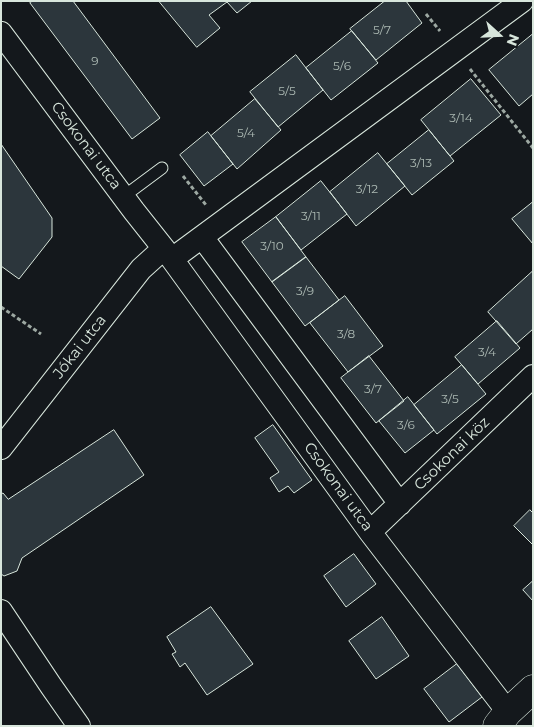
<!DOCTYPE html>
<html>
<head>
<meta charset="utf-8">
<style>
  body { margin:0 }
  #map { position:relative; width:534px; height:727px; overflow:hidden; background:#14181c; font-family:Montserrat,sans-serif }
  canvas { display:block }
  .frame { position:absolute; inset:0; border:2px solid #d8e6dc; pointer-events:none }
  .north { position:absolute; left:474px; top:10px; width:50px; height:50px; -webkit-text-stroke:4px #14181c; paint-order:stroke; rotate:110deg; font-size:14px; font-weight:700; line-height:20px; text-align:center; color:#d8e6dc }
  .north::after { content:''; display:block; margin:auto; width:18px; height:22px; background:#d8e6dc; clip-path:polygon(50% 0,100% 100%,50% 72%,0 100%) }
</style>
</head>
<body>
<div id="map">
<canvas width="534" height="727"></canvas>
<div class="frame"></div>
<div class="north">N</div>
</div>
<script>
const context = document.querySelector('canvas').getContext('2d');
context.lineJoin = 'round';
function fill(path, color) {
  context.fillStyle = color;
  context.fill(path, 'evenodd');
}
function trace(path, color, width, dash) {
  context.strokeStyle = color;
  context.lineWidth = width;
  context.lineCap = dash ? 'butt' : 'round';
  context.setLineDash(dash || []);
  context.stroke(path);
}
function write(font, color, halo, rows, align = 'center') {
  context.font = font + ' Montserrat,sans-serif';
  context.lineWidth = 4;
  context.setLineDash([]);
  context.textBaseline = 'middle';
  context.strokeStyle = halo;
  context.fillStyle = color;
  for (const [text, x, y, turn = 0] of rows) {
    context.save();
    context.translate(x, y);
    context.rotate((+turn || 0) * Math.PI / 180);
    context.textAlign = isNaN(turn) ? turn : align;
    if (halo) context.strokeText(text, 0, 0);
    context.fillText(text, 0, 0);
    context.restore();
  }
}
const building = new Path2D(`
  M33,1H73L160,118L132,139L30,3Z
  M159,1H252L237,13L227,2L209,15L220,28L197,47Z
  M385,1H406L422,23L376,60L350,29Z
  M352,31L378,63L331,100L306,68Z
  M533,34V94L519,106L489,70Z
  M296,55L323,90L278,127L250,92Z
  M471,79L501,115L450,156L421,120Z
  M255,99L281,130L237,169L211,136Z
  M429,130L454,161L412,195L387,164Z
  M208,132L233,164L204,186L180,155Z
  M1,144L52,218V237L19,279L1,266Z
  M378,153L405,186L356,226L330,192Z
  M321,181L347,214L301,250L276,217Z
  M533,202V244L512,219Z
  M276,217L306,257L272,282L242,242Z
  M306,257L339,300L305,326L272,282Z
  M533,271V329L516,344L488,312Z
  M345,296L383,346L348,372L310,323Z
  M497,321L520,348L478,384L455,357Z
  M369,356L404,401L376,423L341,378Z
  M462,365L486,394L437,434L414,405Z
  M408,397L434,430L405,453L379,421Z
  M273,425L312,480L294,493L288,486L279,492L270,478L279,472L255,438Z
  M114,430L144,475L22,558L17,571L4,576L1,574V494L3,493L8,499Z
  M530,510L533,513V545L514,526Z
  M354,554L376,584L346,607L324,576Z
  M533,581V601L523,590Z
  M211,607L253,664L207,695L185,663L180,667L172,654L176,652L167,637Z
  M382,617L409,656L376,679L349,641Z
  M457,664L482,697L449,722L424,689Z`);
fill(building, '#2c363c');
trace(building, '#d8e6dc', 1);
const lane = new Path2D(`
  M123,197L162,168`);
const street = new Path2D(`
  M1,33L134,211L172,259L370,532L508,712
  M202,237L400,504
  M172,259L522,1
  M1,448L141,269L163,249
  M370,532L533,376
  M1,611L51,686L79,726`);
const secondary = new Path2D(`
  M497,726L508,712L533,689`);
trace(lane, '#d8e6dc', 13);
trace(street, '#d8e6dc', 24);
trace(secondary, '#d8e6dc', 29);
trace(new Path2D(`
  M426,14L440,31
  M470,69L533,148
  M183,176L206,205
  M1,307L41,334`), '#9da8a2', 3, [4, 2.5]);
trace(lane, '#14181c', 11);
trace(street, '#14181c', 22);
trace(secondary, '#14181c', 28);
write('12px', '#adbab4', null, [
  ["5/7",382,30],
  ["9",95,61],
  ["5/6",342,66],
  ["5/5",287,91],
  ["3/14",461,118],
  ["5/4",246,133],
  ["3/13",421,163],
  ["3/12",367,189],
  ["3/11",311,216],
  ["3/10",272,246],
  ["3/9",305,291],
  ["3/8",346,334],
  ["3/4",487,352],
  ["3/7",373,389],
  ["3/5",450,399],
  ["3/6",406,425]
]);
write('15px', '#d8e6dc', '#14181c', [
  ["Csokonai utca",86,146,53],
  ["Jókai utca",80,347,-52],
  ["Csokonai köz",452,454,-44],
  ["Csokonai utca",338,487,54]
]);
</script>
</body>
</html>
